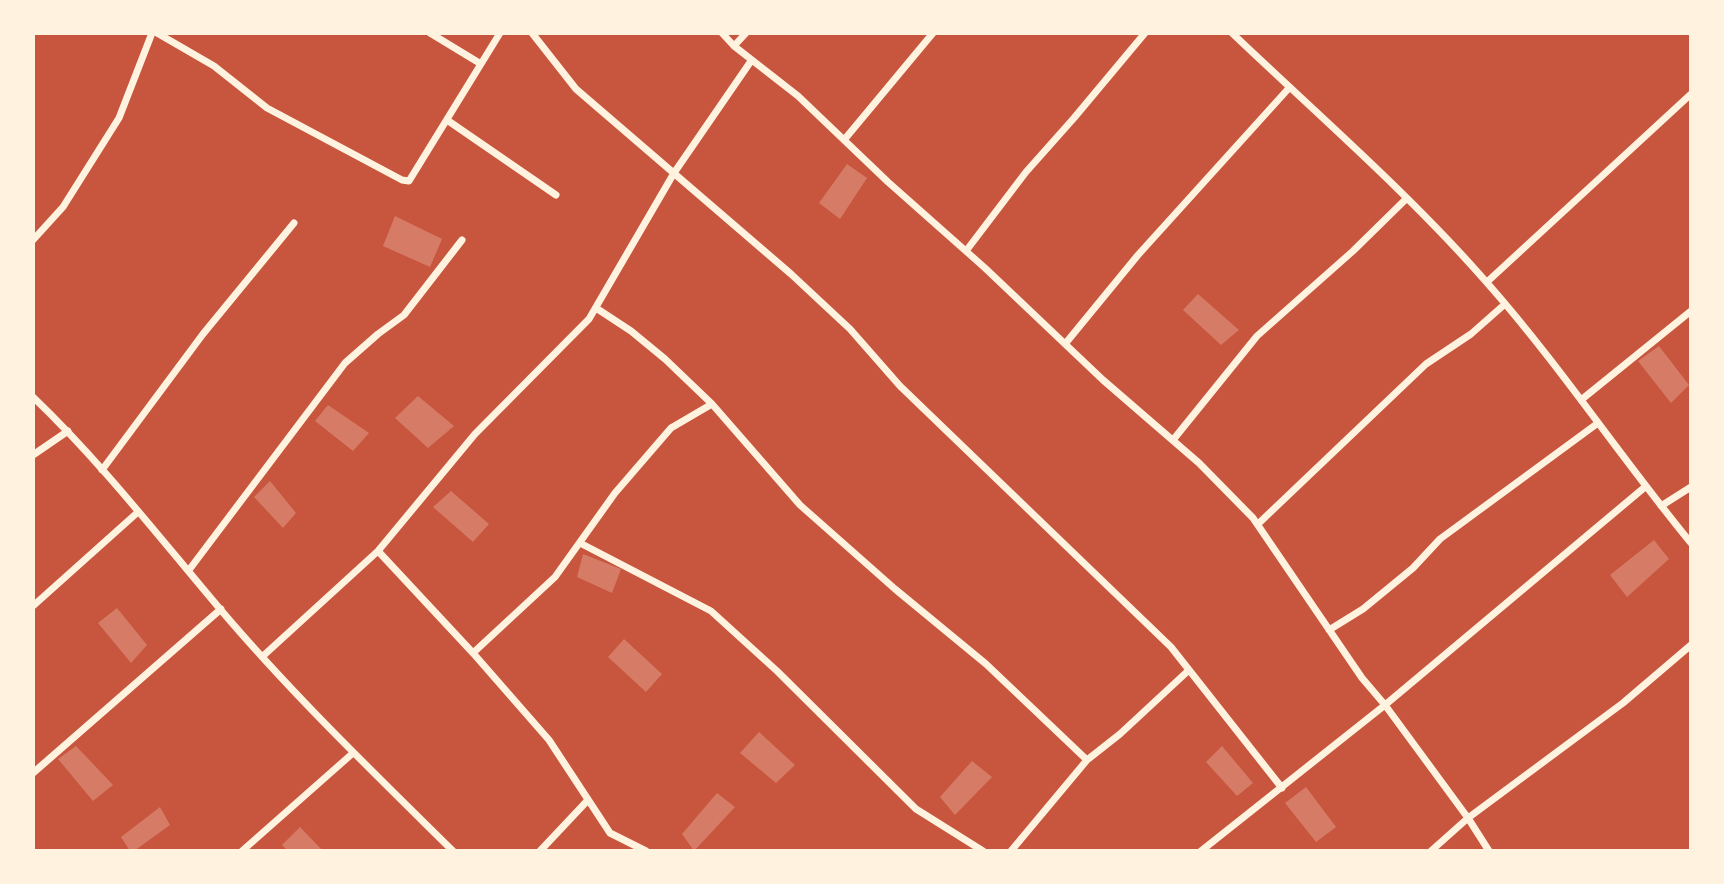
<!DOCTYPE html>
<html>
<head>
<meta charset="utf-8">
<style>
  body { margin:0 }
  #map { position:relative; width:1724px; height:884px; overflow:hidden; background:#c8553d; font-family:Montserrat,sans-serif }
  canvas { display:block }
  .frame { position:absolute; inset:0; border:35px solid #fff3e0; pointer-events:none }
</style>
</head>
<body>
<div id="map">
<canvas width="1724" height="884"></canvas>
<div class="frame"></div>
</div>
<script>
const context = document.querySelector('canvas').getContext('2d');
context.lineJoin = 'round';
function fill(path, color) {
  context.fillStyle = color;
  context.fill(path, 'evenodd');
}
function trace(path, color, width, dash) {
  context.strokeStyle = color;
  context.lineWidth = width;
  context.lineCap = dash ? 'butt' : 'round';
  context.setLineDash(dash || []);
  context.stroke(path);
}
fill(new Path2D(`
  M847,164L867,178L840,219L819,203Z
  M395,216L442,239L430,267L383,246Z
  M1198,294L1239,330L1221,345L1183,310Z
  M1659,346L1689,385L1671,403L1638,361Z
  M418,396L454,426L428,448L395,418Z
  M328,405L369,433L353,451L315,421Z
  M270,481L296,513L283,528L254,497Z
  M451,491L489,524L473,542L433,507Z
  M1654,540L1669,559L1627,597L1610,575Z
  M583,554L621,569L612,593L577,577Z
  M117,608L147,645L131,663L98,623Z
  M624,639L662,674L646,692L608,657Z
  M759,732L795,765L776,783L740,753Z
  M76,746L113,785L93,801L58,759Z
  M1222,746L1253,783L1237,796L1206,762Z
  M972,761L992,777L955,815L940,797Z
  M1306,787L1336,827L1316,842L1285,803Z
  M717,793L735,807L694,851L682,834Z
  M160,807L170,825L134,851H130L121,837Z
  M300,827L323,851H288L282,845Z`), '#d67c66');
trace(new Path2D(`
  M157,33L214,66L267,108L402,180L409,181L500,33
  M430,33L481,64
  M532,33L576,89L791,274L850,329L900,386L1171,647L1282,788
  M722,33L734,46L798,96L888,182L985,268L1103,380L1199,463L1253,518L1362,678L1385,705L1468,818L1489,851
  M1232,33C1317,114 1412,196 1489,285C1561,367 1621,458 1691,543
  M734,46L746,33
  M447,120L556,195
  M844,140L933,33
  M33,240L63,207L119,118L152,33
  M966,251L1026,172L1074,118L1145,33
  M1487,282L1691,94
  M596,308L631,331L665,359L712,404L800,505L895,589L986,664L1087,760L1011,851
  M1065,344L1138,255L1289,88
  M33,397C101,462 159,537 220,609C292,694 373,772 453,851
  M1581,400L1691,311
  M1173,440L1257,336L1353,251L1406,199
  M33,455L68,431
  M102,470L203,334L294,223
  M1661,506L1691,487
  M1258,524L1426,364L1471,334L1505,304
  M580,543L711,611L777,671L916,809L983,851
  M378,551L473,653
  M189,570L345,363L378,334L404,315L462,240
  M33,606L138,512
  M1329,630L1363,609L1413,568L1440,539L1598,423
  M263,656L378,551L475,434L589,319L674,173L751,61
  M1087,760L1120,734L1189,670
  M33,773L221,609
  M242,851L353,753
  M540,851L588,800
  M646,851L610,833L549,740L473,653L555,577L615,493L671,428L712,404
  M1201,851L1385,705L1645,487
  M1431,851L1468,818L1623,703L1691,645`), '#fff3e0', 7);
</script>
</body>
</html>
